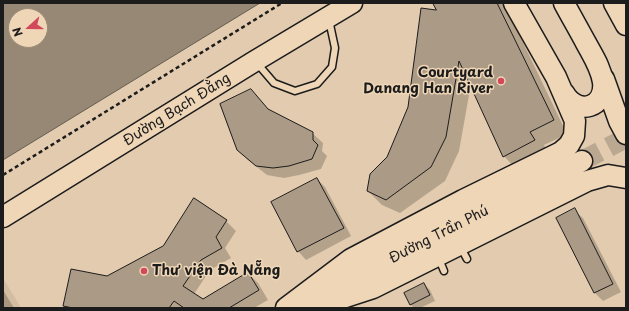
<!DOCTYPE html>
<html>
<head>
<meta charset="utf-8">
<style>
  body { margin:0 }
  #map { position:relative; width:629px; height:311px; overflow:hidden; background:#e2cbae; font-family:"Playpen Sans",sans-serif }
  canvas { display:block }
  .frame { position:absolute; inset:0; border:4px solid #1c1c1c; pointer-events:none }
  .north { position:absolute; left:8px; top:8px; width:40px; height:40px; box-sizing:border-box; background:#efd6b7; border:1px solid #9b8c79; border-radius:50%; rotate:249deg; font-size:11px; font-weight:700; line-height:16px; text-align:center; color:#1c1c1c }
  .north::after { content:''; display:block; margin:auto; width:14px; height:18px; background:#d1495b; clip-path:polygon(50% 0,100% 100%,50% 72%,0 100%) }
</style>
</head>
<body>
<div id="map">
<canvas width="629" height="311"></canvas>
<div class="frame"></div>
<div class="north">N</div>
</div>
<script>
const context = document.querySelector('canvas').getContext('2d');
context.lineJoin = 'round';
function fill(path, color) {
  context.fillStyle = color;
  context.fill(path, 'evenodd');
}
function trace(path, color, width, dash) {
  context.strokeStyle = color;
  context.lineWidth = width;
  context.lineCap = dash ? 'butt' : 'round';
  context.setLineDash(dash || []);
  context.stroke(path);
}
function write(font, color, halo, rows, align = 'center') {
  context.font = font + ' "Playpen Sans",sans-serif';
  context.lineWidth = 3;
  context.setLineDash([]);
  context.textBaseline = 'middle';
  context.strokeStyle = halo;
  context.fillStyle = color;
  for (const [text, x, y, turn = 0] of rows) {
    context.save();
    context.translate(x, y);
    context.rotate((+turn || 0) * Math.PI / 180);
    context.textAlign = isNaN(turn) ? turn : align;
    if (halo) context.strokeText(text, 0, 0);
    context.fillText(text, 0, 0);
    context.restore();
  }
}
fill(new Path2D(`
  M3,278L21,308H3Z`), '#d2bca2');
const water = new Path2D(`
  M3,3H260L3,160ZM16,16H40V40H16Z`);
fill(water, '#968875');
trace(water, '#655d51', 1);
fill(new Path2D(`
  M434,3H504L567,134L544,145L548,154L517,170L504,156L471,84L459,151L445,181L400,213L382,205L368,191L387,158L409,107L438,11Z
  M251,90L270,111L312,133L323,143L322,151L327,156L321,169L299,175L284,178L267,175L248,160L237,150Z
  M317,179L325,187L351,236L306,260L298,251L272,203Z
  M194,199L226,221L236,231L225,248L231,258L210,270L194,294L203,300L248,273L258,283L268,300L254,308H67L65,306L107,277L164,246Z
  M574,210L583,218L621,292L603,301L595,293L557,218Z
  M424,284L430,290L435,301L420,308H414L410,304Z
  M3,290L14,308H3Z`), '#0003');
const building = new Path2D(`
  M433,3H497L554,120L530,132L535,140L503,157L459,61L446,137L431,167L386,200L367,191L370,174L387,157L408,107L421,8L436,10Z
  M251,89L268,109L313,132V140L318,145L312,159L289,166L273,168L256,166L237,150L220,104Z
  M317,178L344,228L297,252L271,202Z
  M194,198L227,220L216,237L222,248L201,260L183,286L203,299L248,272L259,290L229,308H184L174,301L169,308H73L63,306L71,269L107,276L163,246Z
  M575,208L613,284L594,293L556,218Z
  M424,283L430,295L410,305L404,293Z`);
fill(building, '#ab9a85');
trace(building, '#1c1c1c', 1);
trace(new Path2D(`
  M582,161L626,138`), '#baa891', 20, [20, 10]);
const lane = new Path2D(`
  M256,62L274,83L295,91L317,84L332,67L335,48L329,20
  M460,246L467,259
  M439,259L444,271`);
const primary = new Path2D(`
  M564,3C571,16 579,30 586,43C593,56 601,68 603,82C606,107 578,117 564,93
  M614,3L626,25
  M604,79L619,121L626,134
  M3,217L255,61L352,3
  M322,294L582,161
  M286,308L351,259L463,200L561,152L569,145L574,136L575,121L556,77L514,3
  M312,308L373,288L587,181L608,175L626,178`);
trace(lane, '#1c1c1c', 9);
trace(primary, '#1c1c1c', 23);
trace(new Path2D(`
  M3,175L282,3`), '#1c1c1c', 2.5, [4, 3]);
trace(lane, '#efd6b7', 6);
trace(primary, '#efd6b7', 20);
for (const [x, y, r, color] of [
  [501,81,4,"#d1495b"],
  [144,271,4,"#d1495b"]
]) {
  const dot = new Path2D();
  dot.arc(x, y, r, 0, 2 * Math.PI);
  context.fillStyle = color;
  context.fill(dot);
  trace(dot, '#efd6b7', 1.5);
}
write('bold 14px', '#1c1c1c', '#efd6b7', [
  ["Courtyard",493,73],
  ["Danang Han River",493,89],
  ["Thư viện Đà Nẵng",152,271,"left"]
], 'right');
write('14px', '#1c1c1c', '#efd6b7', [
  ["Đường Bạch Đằng",177,110,-32],
  ["Đường Trần Phú",439,235,-27]
]);
</script>
</body>
</html>
